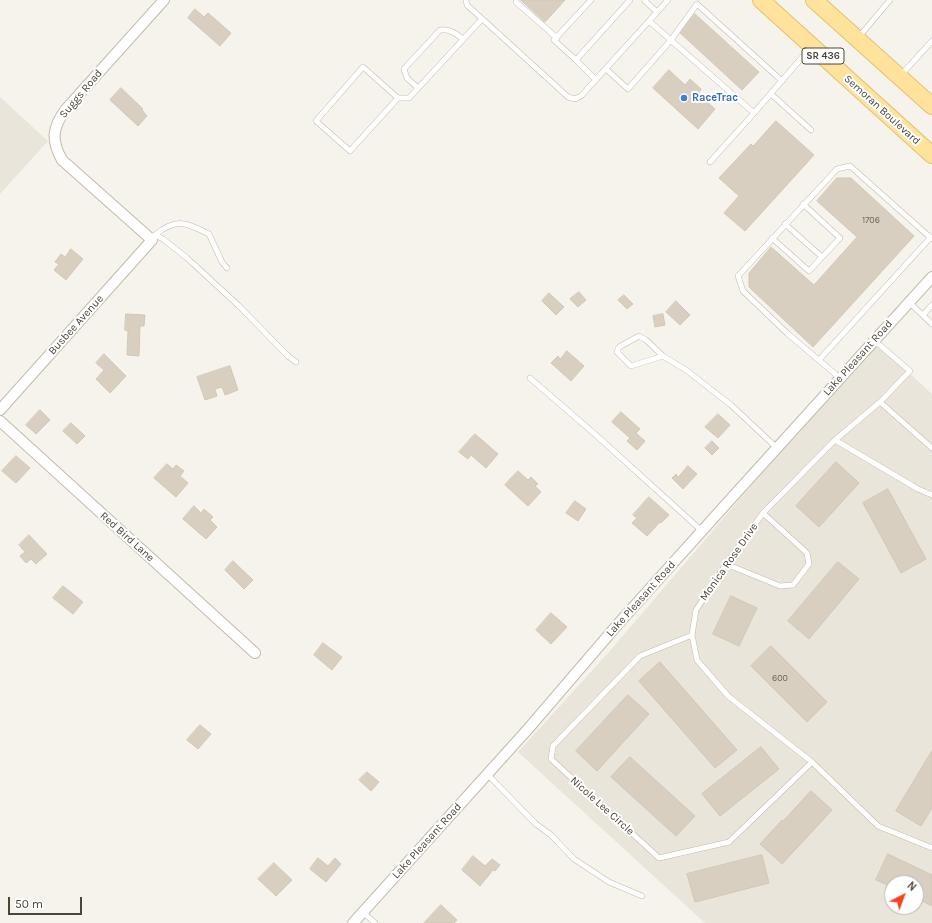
<!DOCTYPE html>
<html>
<head>
<meta charset="utf-8">
<style>
  body { margin:0 }
  #map { position:relative; width:932px; height:923px; overflow:hidden; background:#f6f3ec; font-family:Karla,sans-serif }
  canvas { display:block }
  .north { position:absolute; left:884px; top:875px; width:40px; height:40px; box-sizing:border-box; background:#fff; border:1px solid #b7b4b0; border-radius:50%; rotate:42deg; font-size:11px; font-weight:700; line-height:16px; text-align:center; color:#4b4439 }
  .north::after { content:''; display:block; margin:auto; width:14px; height:18px; background:#fc3f1d; clip-path:polygon(50% 0,100% 100%,50% 72%,0 100%) }
  .scale { position:absolute; left:8px; top:897px; width:74px; height:18px; box-sizing:border-box; border:2px solid #4b4439; border-top:0; padding-left:5px; font-size:12px; line-height:14px; white-space:nowrap; color:#4b4439; -webkit-text-stroke:3px #fff; paint-order:stroke }
</style>
</head>
<body>
<div id="map">
<canvas width="932" height="923"></canvas>
<div class="north">N</div>
<div class="scale">50 m</div>
</div>
<script>
const context = document.querySelector('canvas').getContext('2d');
context.lineJoin = 'round';
function fill(path, color) {
  context.fillStyle = color;
  context.fill(path, 'evenodd');
}
function trace(path, color, width, dash) {
  context.strokeStyle = color;
  context.lineWidth = width;
  context.lineCap = dash ? 'butt' : 'round';
  context.setLineDash(dash || []);
  context.stroke(path);
}
function write(font, color, halo, rows, align = 'center') {
  context.font = font + ' Karla,sans-serif';
  context.lineWidth = 4;
  context.setLineDash([]);
  context.textBaseline = 'middle';
  context.strokeStyle = halo;
  context.fillStyle = color;
  for (const [text, x, y, turn = 0] of rows) {
    context.save();
    context.translate(x, y);
    context.rotate((+turn || 0) * Math.PI / 180);
    context.textAlign = isNaN(turn) ? turn : align;
    if (halo) context.strokeText(text, 0, 0);
    context.fillText(text, 0, 0);
    context.restore();
  }
}
fill(new Path2D(`
  M0,97L48,141L0,194Z
  M875,341L932,394V923H705L518,752L609,652ZM892,883H916V907H892Z`), '#eae5da');
const building = new Path2D(`
  M521,0H565L545,22Z
  M195,9L204,17L208,13L231,33L220,46L188,18Z
  M695,14L759,72L742,90L678,31Z
  M669,70L685,85L690,79L701,89L698,94L715,109L698,129L653,88Z
  M121,88L143,109L142,110L147,116L138,126L110,100Z
  M776,121L814,155L745,231L724,213L739,196L719,178L751,144L753,146Z
  M837,178H851L914,236L813,347L749,287V273L771,247L814,285L857,237L817,201Z
  M71,249L83,259L66,280L54,270L59,264L55,262L61,254L65,257Z
  M579,292L586,300L578,307L570,299Z
  M549,293L564,307L556,315L542,301Z
  M624,295L633,304L627,309L618,300Z
  M676,301L690,315L680,325L666,312Z
  M126,314L145,315L144,326H140L139,356L127,355L128,331L125,330Z
  M663,314L665,325L655,327L653,316Z
  M567,351L584,366L571,381L551,363L558,356L560,359Z
  M104,354L126,376L110,393L96,379L104,370L96,363Z
  M230,366L238,390L225,395L222,387L215,389L217,396L205,400L197,377Z
  M40,410L50,420L36,434L26,425Z
  M621,412L640,429L636,433L645,441L637,450L627,441L630,438L612,422Z
  M718,414L730,425L718,438L705,427Z
  M71,423L85,436L77,444L63,431Z
  M475,434L498,454L486,468L471,455L468,459L459,452Z
  M712,441L719,448L712,455L705,448Z
  M16,456L30,468L16,483L2,471Z
  M836,462L859,483L819,527L796,506Z
  M167,464L173,469L176,465L184,471L180,476L188,483L176,497L154,478Z
  M688,466L697,474L683,489L672,478L676,474L678,477Z
  M518,471L528,480L531,477L538,484L535,486L541,492L528,506L505,485Z
  M888,489L926,559L901,573L863,503Z
  M649,497L669,515L661,523L660,522L647,536L632,523L637,518L633,515Z
  M575,501L586,509L578,521L566,513Z
  M194,506L201,513L204,509L213,517L210,520L217,527L206,539L183,519Z
  M29,535L47,554L36,564L31,559L26,563L20,556L25,552L19,545Z
  M233,561L253,580L244,589L225,570Z
  M838,562L859,579L809,639L788,621Z
  M63,586L83,602L73,614L53,598Z
  M731,596L757,608L739,646L713,634Z
  M551,613L567,627L551,644L536,630Z
  M323,643L342,657L332,670L314,655Z
  M771,646L827,702L807,722L751,666Z
  M660,662L737,750L715,768L639,681Z
  M628,695L649,714L597,771L576,751Z
  M200,725L211,734L198,749L187,740Z
  M761,747L779,769L720,816L702,794Z
  M932,751V808L921,826L896,811Z
  M630,757L695,816L676,836L611,777Z
  M367,772L379,782L371,791L359,780Z
  M811,791L832,810L782,864L760,844L782,820L783,821Z
  M888,854L932,875V906L916,898V883H892V887L876,880Z
  M762,855L769,883L695,902L687,874Z
  M473,856L485,866L492,859L500,865L495,871L493,870L480,886L462,870Z
  M318,858L328,866L335,858L341,864L326,882L310,869Z
  M274,863L292,880L276,896L258,879Z
  M441,905L457,920L454,923H424Z`);
fill(building, '#d8cfc1');
trace(building, '#d3c7b4', 1);
const lane = new Path2D(`
  M466,0L467,5L568,97L575,99L581,96L668,0
  M591,0L554,40L576,60L630,0
  M644,0L657,12
  M516,2L557,38
  M649,21L754,113L811,47
  M858,38L890,0
  M576,60L596,80
  M606,69L628,89L671,40L697,4L782,81
  M901,75L932,41
  M418,88L407,78L404,69L440,30C450,29 455,33 463,39
  M771,94L811,130
  M398,98L363,67L316,121L350,151L398,98H409L482,19
  M710,162L754,113
  M785,224L822,257
  M155,235C177,217 186,223 209,234L222,262L227,268
  M149,237L155,235L163,239L187,258L238,305L288,356L296,362
  M772,238L809,271L840,238L803,204
  M909,302L932,324
  M923,315L932,305
  M875,341L910,371L880,402L835,440L763,513L726,564L696,610L692,635L697,660L728,696L812,762L878,826L932,848
  M663,356L631,366L617,352L619,347L639,336L646,340L663,356L686,370L731,405L777,448
  M819,360L931,237
  M530,378L597,436L702,531
  M840,378L788,334L743,291L738,276L837,169L850,166L932,239
  M880,402L932,448
  M835,440L918,489L932,495
  M726,564L780,586L793,585L809,564L807,553L763,513
  M692,635L640,656L553,746L551,759L659,858L729,842L812,762
  M487,774L536,824L551,835L574,859L609,882L642,896
  M363,912L375,923`);
const street = new Path2D(`
  M0,410L152,240L62,160C51,140 52,128 66,109L164,0
  M0,421L255,653
  M353,923L528,729L618,624L737,492L932,277`);
const primary = new Path2D(`
  M761,0L932,155
  M814,0L932,106`);
trace(lane, '#c2bbae', 6);
trace(street, '#c2bbae', 12);
trace(primary, '#e6c16a', 18);
trace(lane, '#fff', 5);
trace(street, '#fff', 10);
trace(primary, '#ffe39c', 16);
for (const [x, y, r, color] of [
  [684,98,4,"#3f7fe0"]
]) {
  const dot = new Path2D();
  dot.arc(x, y, r, 0, 2 * Math.PI);
  context.fillStyle = color;
  context.fill(dot);
  trace(dot, '#fff', 1.5);
}
write('9px', '#6e675b', null, [
  ["1706",871,220],
  ["600",780,678]
]);
for (const [x, y, w] of [
  [823,56,42]
]) {
  const box = new Path2D();
  box.roundRect(x - w / 2, y - 8, w, 16, 3);
  context.fillStyle = '#fff';
  context.fill(box);
  trace(box, '#4b4439', 1);
}
write('bold 10px', '#4b4439', null, [
  ["SR 436",823,56]
]);
write('11px', '#4b4439', '#fff', [
  ["Suggs Road",81,94,-50],
  ["Semoran Boulevard",882,110,42],
  ["Busbee Avenue",76,325,-48],
  ["Lake Pleasant Road",858,358,-48],
  ["Red Bird Lane",127,537,42],
  ["Monica Rose Drive",729,562,-55],
  ["Lake Pleasant Road",641,599,-48],
  ["Nicole Lee Circle",602,806,42],
  ["Lake Pleasant Road",427,841,-48]
]);
write('bold 11px', '#366cbe', '#fff', [
  ["RaceTrac",692,98]
], 'left');
</script>
</body>
</html>
